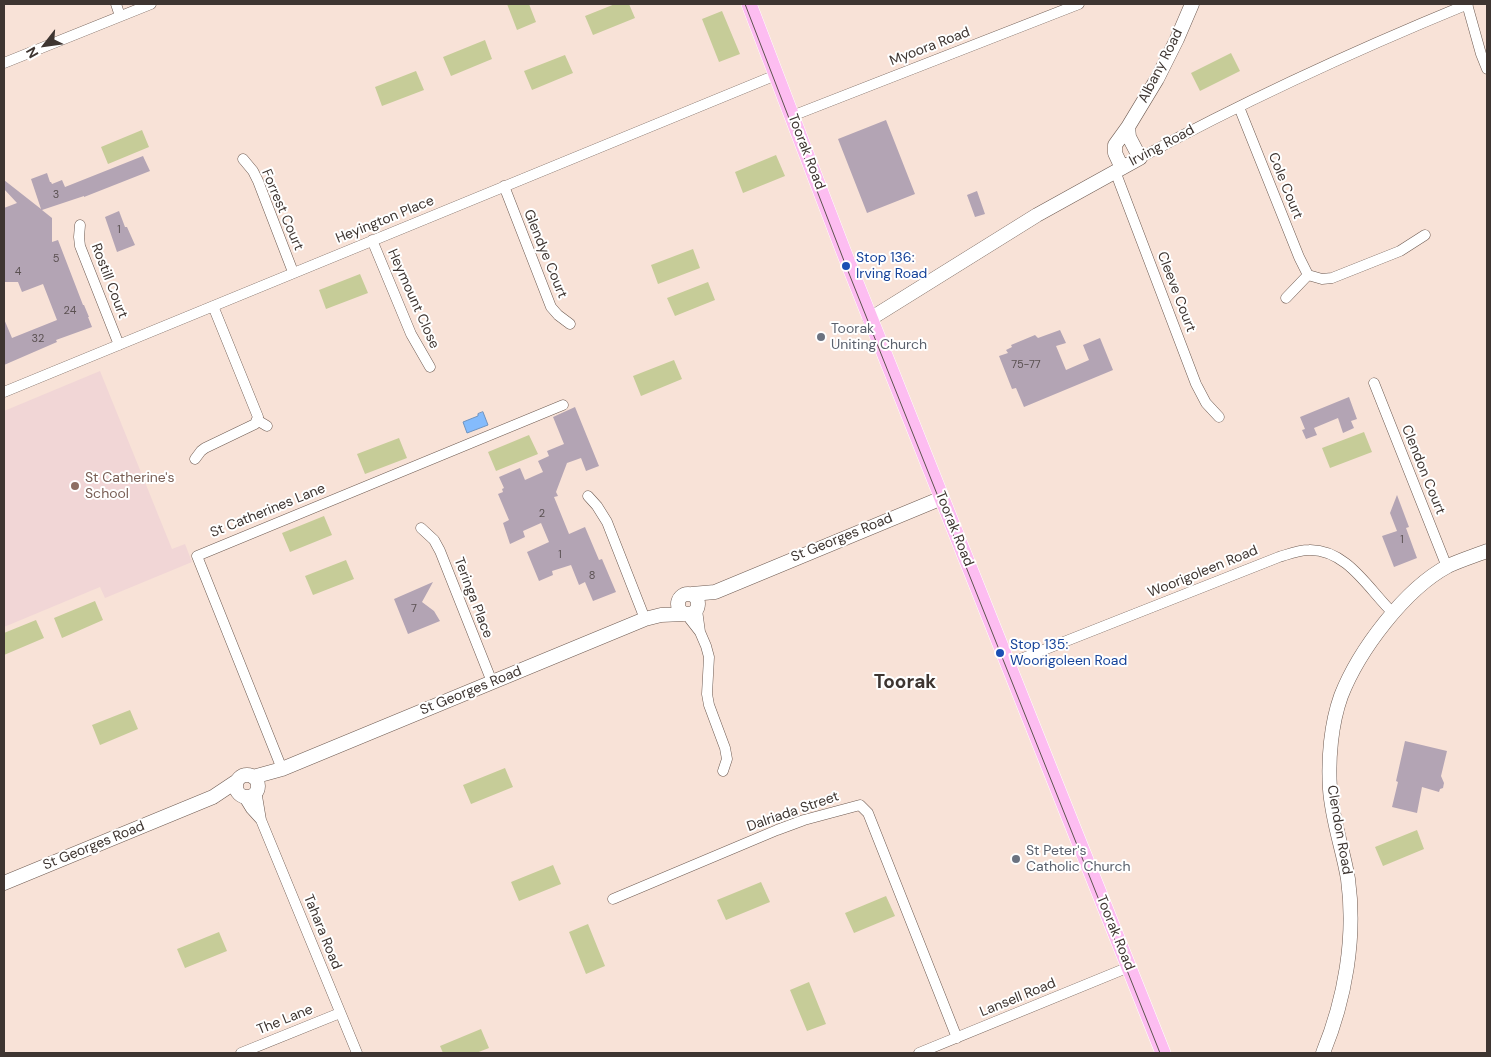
<!DOCTYPE html>
<html>
<head>
<meta charset="utf-8">
<style>
  body { margin:0 }
  #map { position:relative; width:1491px; height:1057px; overflow:hidden; background:#f8e2d7; font-family:"DM Sans",sans-serif }
  canvas { display:block }
  .frame { position:absolute; inset:0; border:5px solid #3e3531; pointer-events:none }
  .north { position:absolute; left:20px; top:20px; width:50px; height:50px; -webkit-text-stroke:4px #fff; paint-order:stroke; rotate:240deg; font-size:14px; font-weight:700; line-height:20px; text-align:center; color:#3e3531 }
  .north::after { content:''; display:block; margin:auto; width:18px; height:22px; background:#3e3531; clip-path:polygon(50% 0,100% 100%,50% 72%,0 100%) }
</style>
</head>
<body>
<div id="map">
<canvas width="1491" height="1057"></canvas>
<div class="frame"></div>
<div class="north">N</div>
</div>
<script>
const context = document.querySelector('canvas').getContext('2d');
context.lineJoin = 'round';
function fill(path, color) {
  context.fillStyle = color;
  context.fill(path, 'evenodd');
}
function trace(path, color, width, dash) {
  context.strokeStyle = color;
  context.lineWidth = width;
  context.lineCap = dash ? 'butt' : 'round';
  context.setLineDash(dash || []);
  context.stroke(path);
}
function write(font, color, halo, rows, align = 'center') {
  context.font = font + ' "DM Sans",sans-serif';
  context.lineWidth = 4;
  context.setLineDash([]);
  context.textBaseline = 'middle';
  context.strokeStyle = halo;
  context.fillStyle = color;
  for (const [text, x, y, turn = 0] of rows) {
    context.save();
    context.translate(x, y);
    context.rotate((+turn || 0) * Math.PI / 180);
    context.textAlign = isNaN(turn) ? turn : align;
    if (halo) context.strokeText(text, 0, 0);
    context.fillText(text, 0, 0);
    context.restore();
  }
}
fill(new Path2D(`
  M100,371L172,549L185,544L192,562L105,598L100,587L4,627V411Z`), '#f1d6d6');
fill(new Path2D(`
  M507,4H529L536,22L517,30Z
  M615,4H629L635,18L593,35L585,16Z
  M722,11L740,54L719,62L702,19Z
  M485,40L492,59L451,76L443,57Z
  M1231,53L1240,71L1200,91L1191,73Z
  M565,55L573,73L532,90L524,71Z
  M416,71L424,90L382,106L375,87Z
  M142,130L149,147L108,164L101,147Z
  M776,155L785,176L743,193L735,172Z
  M693,249L700,268L658,284L651,265Z
  M360,274L368,293L326,309L319,290Z
  M708,282L715,300L675,316L667,298Z
  M674,360L682,379L641,396L633,376Z
  M1364,432L1372,452L1330,468L1322,448Z
  M529,435L538,454L496,471L488,452Z
  M399,438L407,458L365,474L357,454Z
  M324,516L332,535L290,552L282,533Z
  M346,560L354,579L313,595L305,576Z
  M95,601L103,620L62,638L54,618Z
  M36,620L44,638L4,655V633Z
  M130,710L138,729L100,745L92,725Z
  M505,768L513,787L471,804L463,785Z
  M1417,830L1424,849L1383,866L1375,847Z
  M553,865L561,884L519,901L511,882Z
  M761,882L770,902L726,920L717,900Z
  M886,896L895,916L854,933L845,913Z
  M588,924L605,966L586,974L569,932Z
  M219,932L227,951L185,968L177,949Z
  M809,982L826,1024L807,1031L790,990Z
  M481,1029L489,1048L476,1053H443L440,1046Z`), '#c6cc98');
const water = new Path2D(`
  M483,412L488,425L467,433L463,422L478,416V414Z`);
fill(water, '#84bbfc');
trace(water, '#6f93bf', 1);
fill(new Path2D(`
  M886,120L915,194L867,213L838,139Z
  M143,156L150,171L84,197V196L42,210L52,218V242L58,240L83,305H84L89,317H88L92,327L56,340L57,342L4,365V319L12,338L57,320L43,284L22,292L18,282H4V208L17,203L4,189V180L41,209L31,179L47,173L50,182H51L52,184L62,180L65,187Z
  M977,191L985,214L975,217L967,195Z
  M119,211L125,227H127L135,245L117,252L105,217Z
  M1060,330L1066,343L1056,346L1066,370L1089,360L1083,345L1100,338L1113,370L1024,407L1016,388L1012,389L999,356L1008,353L1006,350L1012,347L1011,345L1035,335L1038,338Z
  M1349,397L1357,419L1351,421L1354,428L1343,433L1338,418L1314,428L1317,435L1306,439L1302,430L1305,429L1300,417Z
  M575,407L599,466L586,471L581,458L567,463L556,492L558,496L554,497L569,534L585,527L599,560L602,559L616,592L593,601L585,582L579,585L571,565L552,571L553,575L539,581L527,552L549,542L541,523L523,531L525,537L510,544L503,523L509,520L498,494L503,492L502,489L504,488L499,477L520,468L525,480L543,472L538,461L549,456L547,451L564,444L553,417Z
  M1397,495L1409,527L1406,528L1417,558L1394,567L1382,536L1397,531L1390,513Z
  M433,582L422,602L434,611L440,621L408,634L394,599Z
  M1405,741L1447,751L1441,776L1444,783L1443,788L1440,789L1439,792L1422,787L1417,813L1392,807L1398,782L1396,781Z`), '#b3a4b4');
const street = new Path2D(`
  M116,4L120,16
  M1467,4L1481,54L1487,69
  M4,63L151,4
  M1239,107L1299,257L1308,275L1286,298
  M792,116L1079,4
  M1140,158C1246,100 1356,50 1468,4
  M243,159L253,171L258,181L293,272
  M1115,171L1196,384L1206,403L1219,417
  M504,186L551,307L558,315L570,324
  M80,225L79,237L80,246L119,345
  M372,240L411,334L430,367
  M1308,275L1322,279L1332,278L1400,251L1425,235
  M1374,383L1447,567
  M4,392L776,75
  M257,420L267,426
  M195,459L201,451L205,448L255,424L258,417L213,306
  M588,496L597,506L607,522L645,619
  M421,528L434,540L440,551L492,682
  M697,610L700,632L706,646L709,657L707,694L709,705L725,748L727,759L723,771
  M686,614L700,632
  M1008,664L1279,557C1289,554 1299,550 1309,550C1347,549 1369,590 1393,613
  M282,769L197,556L563,405
  M256,790L261,820L357,1053
  M243,796L251,809L261,820
  M613,899L777,830L804,820L860,805L868,813L957,1038
  M241,1053L340,1013
  M919,1053L1129,967`);
const secondary = new Path2D(`
  M1122,168L1115,153V145L1128,127L1157,79L1177,39L1192,4
  M870,319L1037,215L1140,158L1129,137L1128,127
  M678 604a10 10 0 1 1 20 0a10 10 0 1 1-20 0Z
  M692,594L715,592L942,498
  M236 786a11 11 0 1 1 22 0a11 11 0 1 1-22 0Z
  M253,777L282,769L645,619L661,615L683,614
  M4,883L213,797L237,781
  M1323,1053C1345,999 1356,938 1348,879C1343,849 1332,820 1330,789C1328,759 1331,724 1341,696C1359,650 1405,589 1448,566C1461,560 1474,556 1487,551`);
const primary = new Path2D(`
  M749,4L843,250L1163,1053`);
trace(street, '#6d5a51', 11);
trace(secondary, '#6d5a51', 15);
trace(primary, '#fff', 16);
trace(street, '#fff', 10);
trace(secondary, '#fff', 14);
trace(primary, '#fdbdf1', 15);
trace(new Path2D(`
  M745,4L846,266L1160,1053`), '#5d524d', 1);
for (const [x, y, r, color] of [
  [846,266,5,"#1a4fb4"],
  [821,337,5,"#6b7280"],
  [75,486,5,"#8d6e63"],
  [1000,653,5,"#1a4fb4"],
  [1016,859,5,"#6b7280"]
]) {
  const dot = new Path2D();
  dot.arc(x, y, r, 0, 2 * Math.PI);
  context.fillStyle = color;
  context.fill(dot);
  trace(dot, '#fff', 2);
}
write('11px', '#5b5152', null, [
  ["3",56,195],
  ["1",119,230],
  ["5",56,259],
  ["4",18,272],
  ["24",70,311],
  ["32",38,339],
  ["75-77",1026,365],
  ["2",542,514],
  ["1",1402,540],
  ["1",560,555],
  ["8",592,576],
  ["7",414,609]
]);
write('14px', '#3e3531', '#fff', [
  ["Myoora Road",930,47,-21],
  ["Albany Road",1161,66,-63],
  ["Irving Road",1162,146,-28],
  ["Toorak Road",806,152,69],
  ["Cole Court",1285,186,68],
  ["Forrest Court",282,210,67],
  ["Heyington Place",385,220,-22],
  ["Glendye Court",545,254,68],
  ["Rostill Court",109,281,69],
  ["Cleeve Court",1176,292,69],
  ["Heymount Close",413,299,66],
  ["Clendon Court",1423,470,68],
  ["St Catherines Lane",268,511,-22],
  ["Toorak Road",954,529,68],
  ["St Georges Road",842,538,-22],
  ["Woorigoleen Road",1203,572,-22],
  ["Teringa Place",473,598,69],
  ["St Georges Road",471,691,-22],
  ["Dalriada Street",793,812,-19],
  ["Clendon Road",1339,830,80],
  ["St Georges Road",94,846,-22],
  ["Tahara Road",322,932,68],
  ["Toorak Road",1115,933,68],
  ["Lansell Road",1018,998,-22],
  ["The Lane",285,1020,-22]
]);
write('14px', '#164399', '#fff', [
  ["Stop 136:",856,258],
  ["Irving Road",856,274],
  ["Stop 135:",1010,645],
  ["Woorigoleen Road",1010,661]
], 'left');
write('14px', '#5b616d', '#fff', [
  ["Toorak",831,329],
  ["Uniting Church",831,345],
  ["St Peter's",1026,851],
  ["Catholic Church",1026,867]
], 'left');
write('14px', '#785e54', '#fff', [
  ["St Catherine's",85,478],
  ["School",85,494]
], 'left');
write('bold 19px', '#3e3531', '#fff', [
  ["Toorak",905,683]
]);
</script>
</body>
</html>
